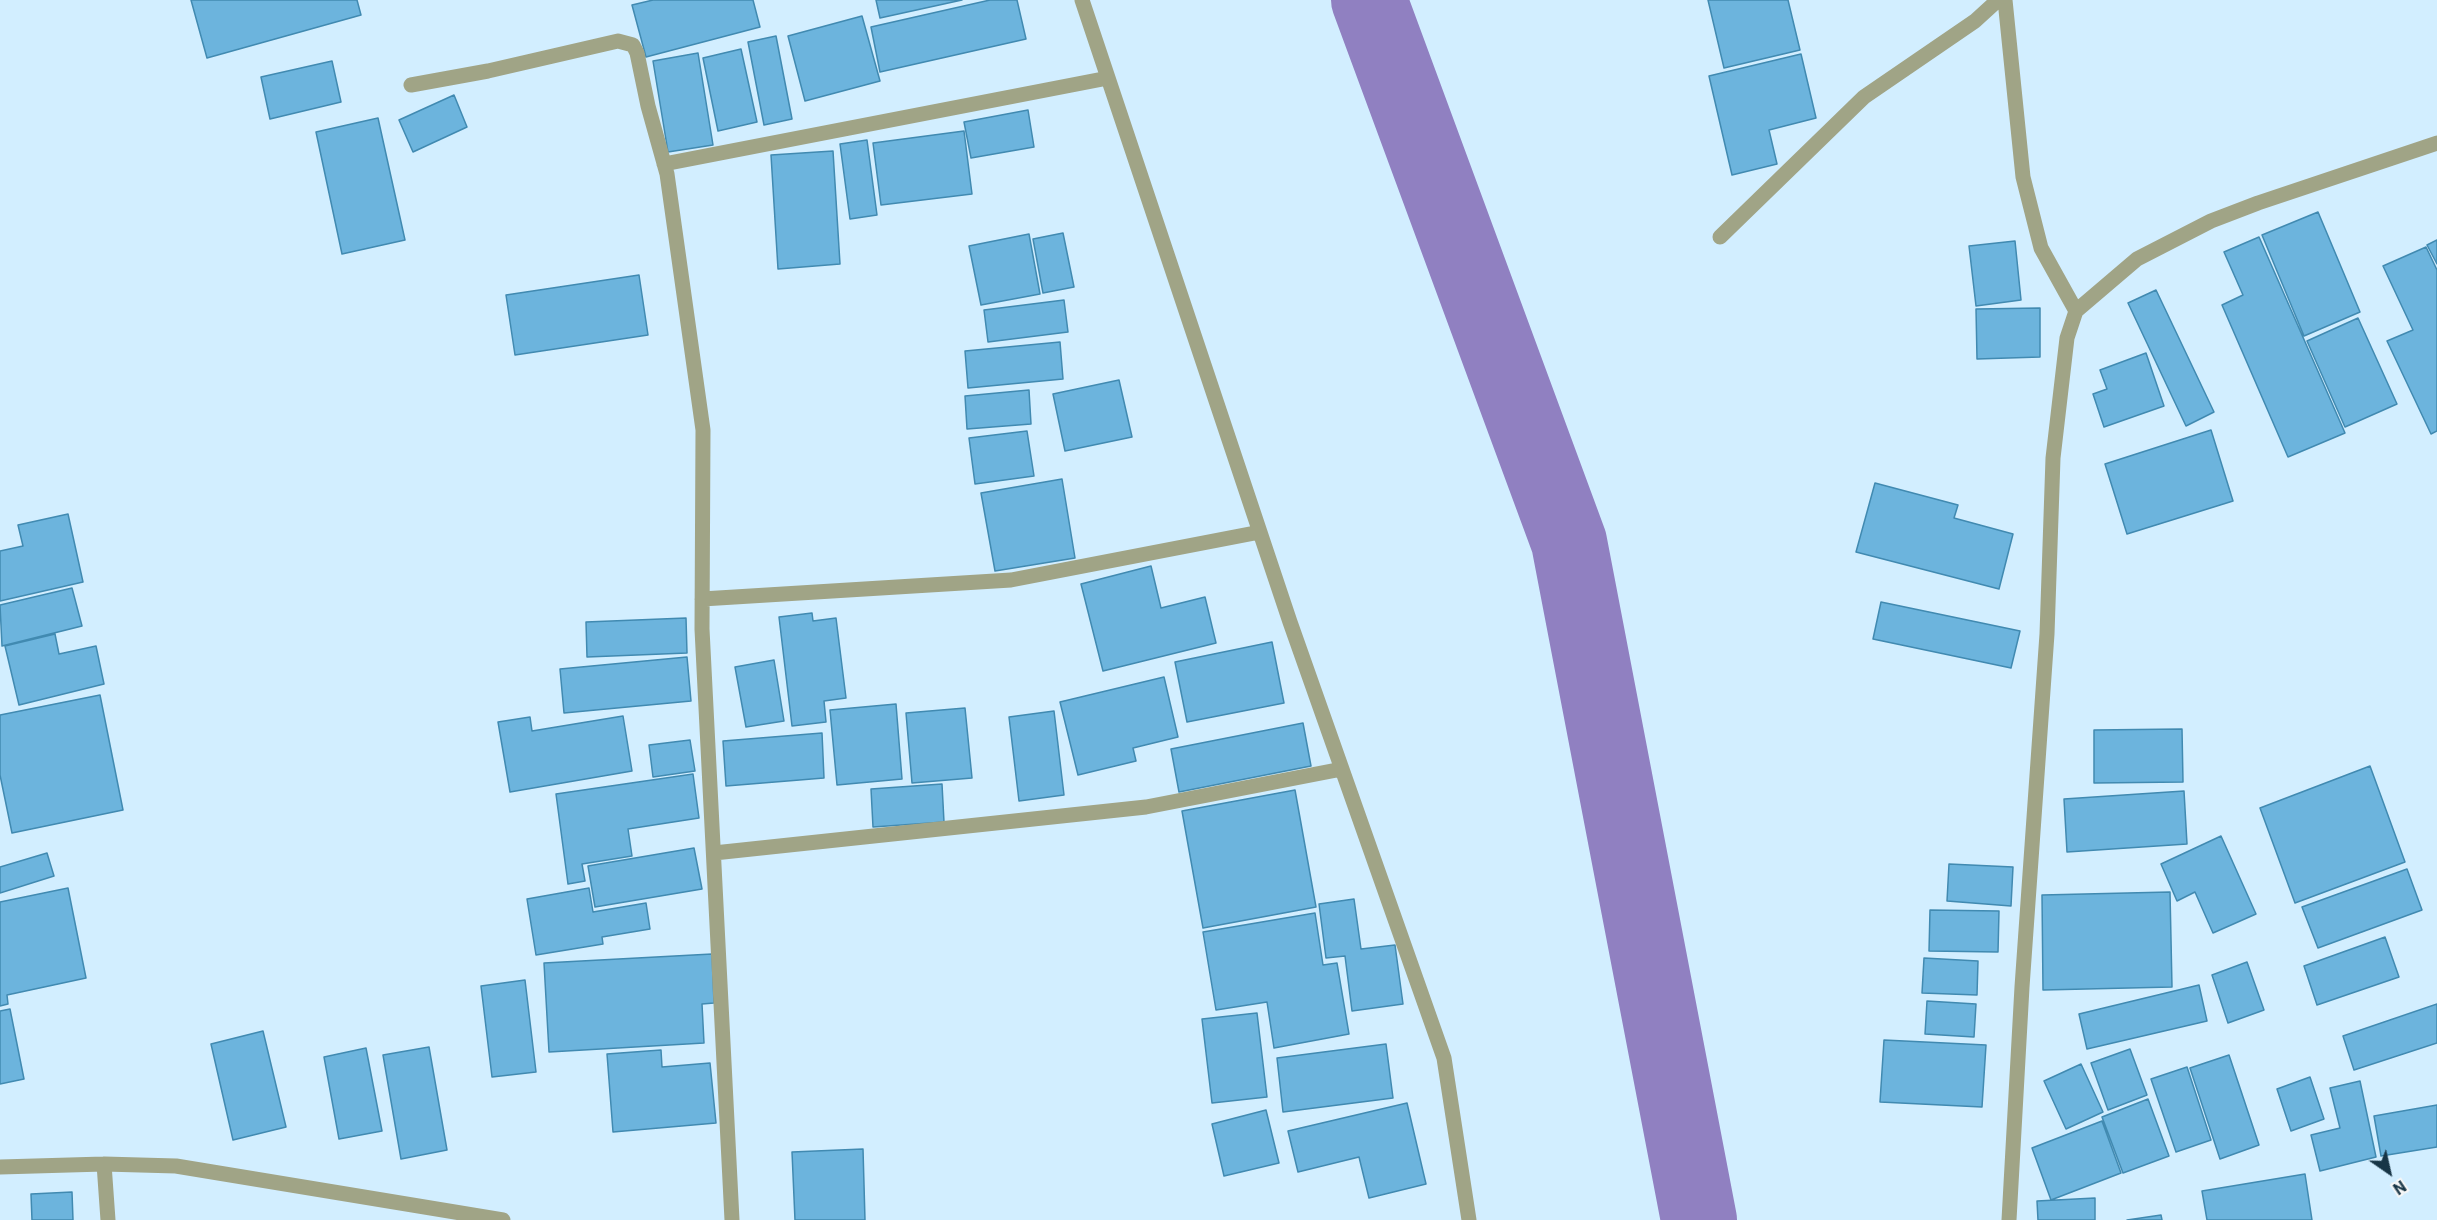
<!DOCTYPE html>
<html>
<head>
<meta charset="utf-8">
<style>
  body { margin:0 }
  #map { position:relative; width:2437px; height:1220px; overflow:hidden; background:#d2eeff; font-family:Roboto,sans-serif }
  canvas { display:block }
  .north { position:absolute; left:2359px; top:1142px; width:60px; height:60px; -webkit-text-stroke:4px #f6f6f6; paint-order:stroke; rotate:146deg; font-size:16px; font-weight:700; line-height:24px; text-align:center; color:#173546 }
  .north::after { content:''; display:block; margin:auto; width:21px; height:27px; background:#173546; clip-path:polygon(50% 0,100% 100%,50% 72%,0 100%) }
</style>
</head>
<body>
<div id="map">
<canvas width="2437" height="1220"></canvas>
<div class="north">N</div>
</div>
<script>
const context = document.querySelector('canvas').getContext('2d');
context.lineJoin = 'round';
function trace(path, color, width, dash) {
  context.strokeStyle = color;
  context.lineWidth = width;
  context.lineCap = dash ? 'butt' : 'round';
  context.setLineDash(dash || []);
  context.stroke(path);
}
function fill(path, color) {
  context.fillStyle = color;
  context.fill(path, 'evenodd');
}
trace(new Path2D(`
  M1369,0L1569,542L1699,1220`), '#9080c1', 76);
const building = new Path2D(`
  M191,0H357L361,15L207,58Z
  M653,0H753L760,27L646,57L632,5Z
  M876,0H962L880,18Z
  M990,0H1017L1026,39L880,72L871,27Z
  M1708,0H1788L1800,50L1724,68Z
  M862,16L880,81L805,101L788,36Z
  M776,36L792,119L764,125L748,42Z
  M741,49L757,122L718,131L703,58Z
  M698,53L713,145L668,152L653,61Z
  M1801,54L1816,118L1769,130L1777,164L1732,175L1709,76Z
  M332,61L341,102L270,119L261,77Z
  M454,95L467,127L413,152L399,120Z
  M1028,110L1034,147L971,158L964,122Z
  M378,118L405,240L342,254L316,132Z
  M964,131L972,194L881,205L873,143Z
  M867,140L877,215L850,219L840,144Z
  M833,151L840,264L778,269L771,155Z
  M2318,212L2360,312L2304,336L2262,235Z
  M1063,233L1074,287L1043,293L1033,239Z
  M1029,234L1040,294L981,305L969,246Z
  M2259,237L2345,433L2288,457L2222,305L2243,295L2224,252Z
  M2437,240V264L2427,245Z
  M2015,241L2021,300L1976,306L1969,246Z
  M2426,247L2437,270V431L2431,434L2387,341L2413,330L2383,266Z
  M639,275L648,335L515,355L506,295Z
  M2156,290L2214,412L2186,426L2128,303Z
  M1064,300L1068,332L988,342L984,310Z
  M2040,308V357L1977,359L1976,309Z
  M2358,318L2397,404L2345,427L2307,341Z
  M1060,342L1063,379L968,388L965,351Z
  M2146,353L2164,406L2104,427L2093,394L2107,389L2100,370Z
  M1119,380L1132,437L1065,451L1053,394Z
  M1029,390L1031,424L967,429L965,396Z
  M2211,430L2233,501L2127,534L2105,464Z
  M1027,431L1034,476L975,484L969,438Z
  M1062,479L1075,558L995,571L981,493Z
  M1875,483L1958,505L1954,518L2013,534L1999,589L1856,552Z
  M68,514L83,582L0,601V551L23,546L18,525Z
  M1151,566L1161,608L1205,597L1216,643L1103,671L1081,584Z
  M72,588L82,626L2,646L0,605Z
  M1881,602L2020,631L2011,668L1873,639Z
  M812,613L813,621L836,618L846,698L824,701L826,722L792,726L779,617Z
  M686,618L687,653L587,657L586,622Z
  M55,634L59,654L96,646L104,684L19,705L5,646Z
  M1272,642L1284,703L1187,722L1175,662Z
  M687,657L691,701L564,713L560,669Z
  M774,660L784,721L746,727L735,667Z
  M1164,677L1178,737L1133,748L1136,761L1078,775L1060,702Z
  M100,695L123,810L12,833L0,775V715Z
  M896,704L902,779L837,785L830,710Z
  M965,708L972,778L912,783L906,713Z
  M1054,711L1064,795L1019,801L1009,717Z
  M623,716L632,771L510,792L498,722L530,717L532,731Z
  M1303,723L1311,766L1179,792L1171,749Z
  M2182,729L2183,782L2094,783V730Z
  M822,733L824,778L726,786L723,741Z
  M690,740L695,771L653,777L649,745Z
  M2370,766L2405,862L2295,903L2260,808Z
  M693,774L699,818L628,829L632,856L582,864L585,881L568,884L556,794Z
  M942,784L944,822L873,827L871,789Z
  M1295,790L1316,907L1203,928L1182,811Z
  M2184,791L2187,844L2067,852L2064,799Z
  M2221,836L2256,914L2213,933L2195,892L2177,901L2161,864Z
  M694,848L702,889L595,907L588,866Z
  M47,853L54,876L0,893V867Z
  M1949,864L2013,867L2011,906L1947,901Z
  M2407,869L2422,910L2318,948L2302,907Z
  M68,888L86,978L7,995L8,1004L0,1006V902Z
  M589,888L593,912L646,903L650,929L602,937L603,944L536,955L527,899Z
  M2170,892L2172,987L2043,990L2042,895Z
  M1354,899L1361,949L1395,945L1403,1004L1352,1011L1345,956L1326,958L1319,904Z
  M1930,910L1999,911L1998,952L1929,951Z
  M1315,913L1323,965L1337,963L1349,1034L1274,1048L1267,1002L1216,1010L1203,932Z
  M2385,937L2399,977L2317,1005L2304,966Z
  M712,954L714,1003L702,1004L704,1043L549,1052L544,963Z
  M1924,958L1978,961L1977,995L1922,993Z
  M2247,962L2264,1010L2228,1023L2212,975Z
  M525,980L536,1072L492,1077L481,986Z
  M2199,985L2207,1021L2087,1049L2079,1014Z
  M1927,1001L1976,1004L1974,1037L1925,1034Z
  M2437,1004V1043L2354,1070L2343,1036Z
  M10,1009L24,1079L0,1084V1011Z
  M1257,1013L1267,1097L1212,1103L1202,1019Z
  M263,1031L286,1127L233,1140L211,1044Z
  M1884,1040L1986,1045L1982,1107L1880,1102Z
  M1386,1044L1393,1098L1283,1112L1277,1058Z
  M429,1047L447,1150L401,1159L383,1055Z
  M366,1048L382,1131L339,1139L324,1057Z
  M2130,1049L2147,1095L2108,1110L2091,1063Z
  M661,1050L662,1067L710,1063L716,1123L613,1132L607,1054Z
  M2229,1055L2259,1145L2220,1159L2190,1068Z
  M2081,1064L2103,1112L2066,1129L2044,1081Z
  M2187,1067L2211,1140L2176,1152L2151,1079Z
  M2310,1077L2324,1119L2291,1131L2277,1089Z
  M2360,1081L2376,1157L2320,1171L2311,1135L2340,1128L2330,1088Z
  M2148,1099L2169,1156L2123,1173L2102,1117Z
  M1407,1103L1426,1184L1369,1198L1359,1157L1298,1172L1288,1131Z
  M2437,1105V1147L2381,1156L2374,1116Z
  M1266,1110L1279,1163L1224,1176L1212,1124Z
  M2102,1121L2121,1173L2051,1200L2032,1148Z
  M863,1149L865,1220H795L792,1152Z
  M2305,1174L2312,1220H2207L2202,1191Z
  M72,1192L73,1220H32L31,1194Z
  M2095,1198V1220H2038L2037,1201Z
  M2161,1215L2162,1220H2127Z`);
fill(building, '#6cb4dd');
trace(building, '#418ab1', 1.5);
trace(new Path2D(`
  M1082,0L1290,622L1444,1058L1469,1220
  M2005,0L2023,177L2041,248L2076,311
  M411,85L488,71L618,41L633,45L637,53L648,106L667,174L703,430L702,629L732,1220
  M664,164L1108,78
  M1720,237L1864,97L1975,21L1998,0
  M702,599L1011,580L1260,532
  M714,853L1146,807L1342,769
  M104,1164L108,1220
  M0,1167L104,1164L176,1166L503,1220
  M2009,1220L2022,987L2047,634L2053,458L2067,338L2076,311L2137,259L2211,221L2258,203L2437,143`), '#a0a486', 15);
</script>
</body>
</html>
